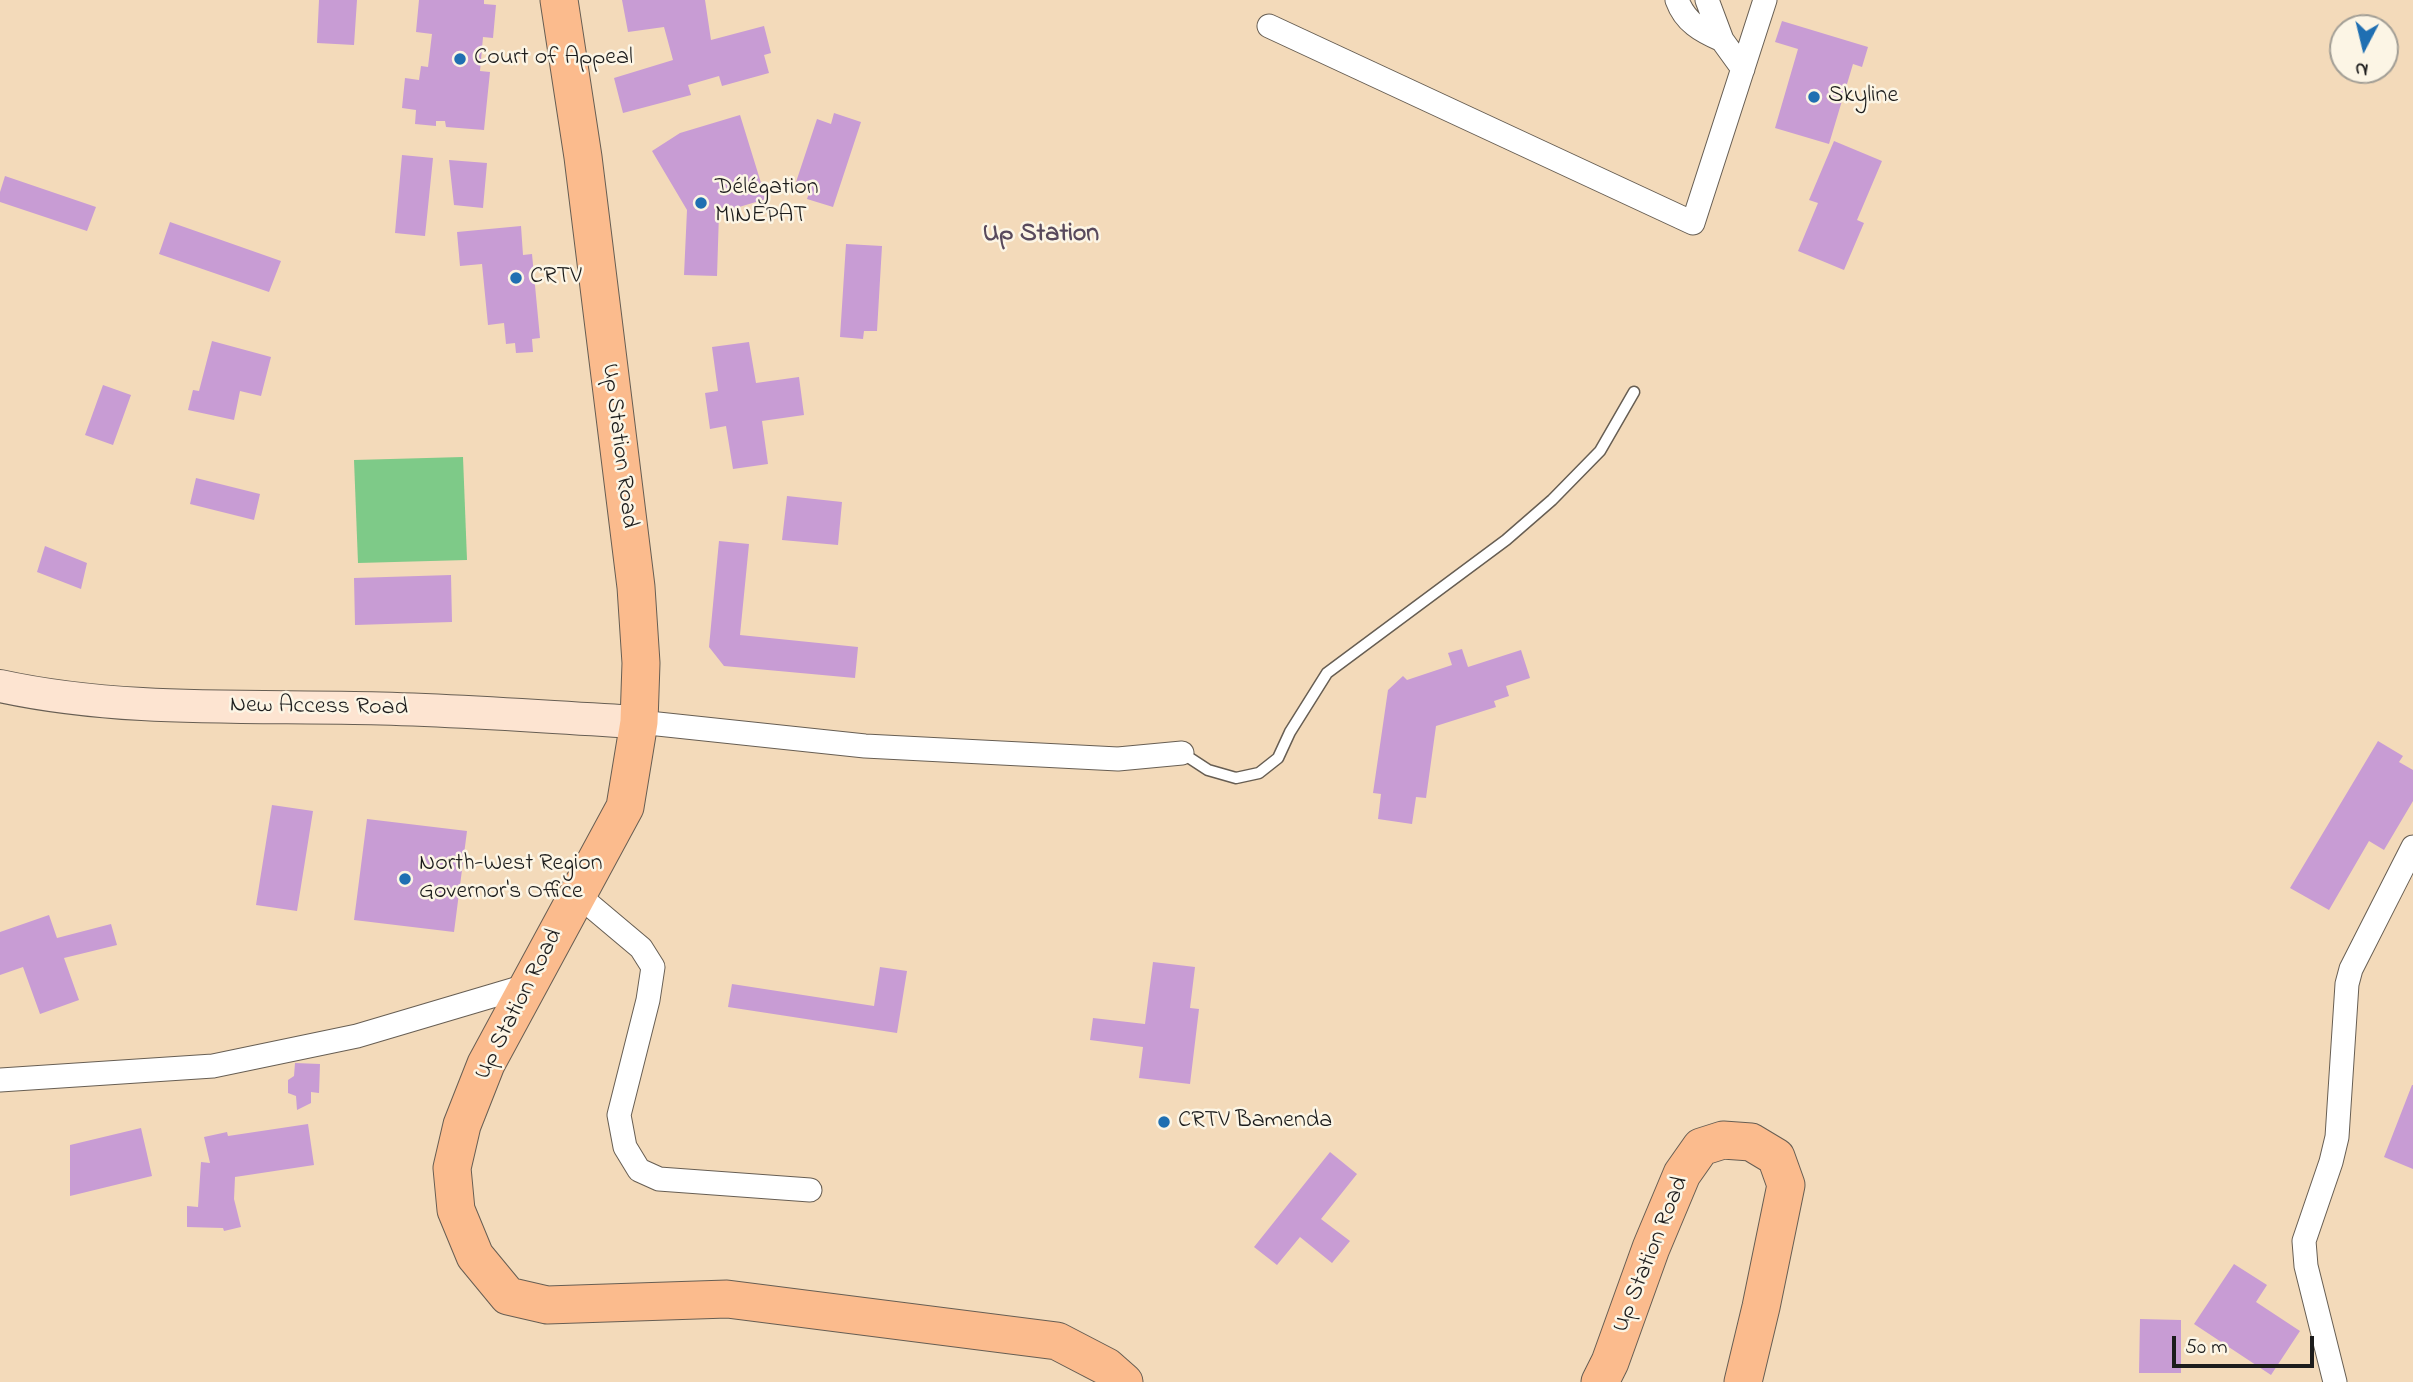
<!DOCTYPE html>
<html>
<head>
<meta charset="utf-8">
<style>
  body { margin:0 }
  #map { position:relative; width:2413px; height:1382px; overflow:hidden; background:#f3daba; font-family:"Indie Flower",sans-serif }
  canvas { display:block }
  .north { position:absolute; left:2329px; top:14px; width:70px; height:70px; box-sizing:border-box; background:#fcf5e5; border:2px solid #a29e95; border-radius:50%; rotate:187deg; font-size:19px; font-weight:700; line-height:28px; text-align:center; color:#1c1c1c }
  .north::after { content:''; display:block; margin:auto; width:24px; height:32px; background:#1f6fb2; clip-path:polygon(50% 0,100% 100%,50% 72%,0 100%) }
  .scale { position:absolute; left:2172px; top:1336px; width:142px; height:32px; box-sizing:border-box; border:4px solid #1c1c1c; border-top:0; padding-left:9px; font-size:21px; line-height:24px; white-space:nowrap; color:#1c1c1c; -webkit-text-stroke:5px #fcf5e5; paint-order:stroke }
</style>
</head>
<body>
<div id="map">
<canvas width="2413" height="1382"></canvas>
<div class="north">N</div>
<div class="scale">50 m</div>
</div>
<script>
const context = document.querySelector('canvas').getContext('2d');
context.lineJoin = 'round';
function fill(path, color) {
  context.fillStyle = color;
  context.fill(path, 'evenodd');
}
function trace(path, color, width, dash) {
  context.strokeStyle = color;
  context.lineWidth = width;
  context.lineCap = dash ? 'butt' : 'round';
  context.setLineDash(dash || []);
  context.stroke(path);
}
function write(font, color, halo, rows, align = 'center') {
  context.font = font + ' "Indie Flower",sans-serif';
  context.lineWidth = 5;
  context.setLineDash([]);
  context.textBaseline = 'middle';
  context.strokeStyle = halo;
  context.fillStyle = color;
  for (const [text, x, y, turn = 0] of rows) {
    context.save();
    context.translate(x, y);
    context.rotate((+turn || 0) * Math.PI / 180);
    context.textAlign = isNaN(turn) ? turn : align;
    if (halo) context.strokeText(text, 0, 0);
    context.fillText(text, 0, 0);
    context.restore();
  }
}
fill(new Path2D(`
  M463,457L467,560L358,563L354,460Z`), '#7eca88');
fill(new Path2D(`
  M319,0H357L354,45L317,43Z
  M419,0H484V4L496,5L493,38L483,37L480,71L490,72L484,130L446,127L445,121H436V126L415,124L416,110L402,108L405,78L419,80L421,66L428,67L432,34L416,32Z
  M622,0H705L711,40L764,26L771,53L764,55L769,73L722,86L719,76L688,85L691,95L623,113L614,78L673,60L664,27L628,32Z
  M1782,21L1868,47L1862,67L1853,64L1829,144L1775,128L1798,49L1775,42Z
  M834,113L861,122L833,207L807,199L811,187L796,182L817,119L831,124Z
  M740,115L766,199L719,213L717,276L684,275L687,210L652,151L680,133Z
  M1834,141L1882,161L1857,220L1864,223L1844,270L1798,251L1818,203L1809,200Z
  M402,155L433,158L425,236L395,233Z
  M449,160L487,163L483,208L454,205Z
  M5,176L96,207L87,231L0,202V192Z
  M170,222L281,261L269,292L159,254Z
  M521,226L523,255L532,254L540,338L532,339L533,352L516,353L515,343L506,344L504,323L488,325L482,264L460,266L457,232Z
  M846,244L882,246L877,331H864L863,339L840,337Z
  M212,341L271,357L261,396L240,391L234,420L188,410L193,390L199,391Z
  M749,342L756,383L799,377L804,415L762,421L768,464L733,469L726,426L710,429L705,393L718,391L712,347Z
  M103,385L131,395L113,445L85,435Z
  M196,478L260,494L254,520L190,504Z
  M787,496L842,502L838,545L782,540Z
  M719,541L749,544L740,635L858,647L855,678L724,666L709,647Z
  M45,546L87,563L81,589L37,572Z
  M451,575L452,622L355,625L354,578Z
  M1462,649L1468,667L1521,650L1530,678L1506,686L1509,696L1494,701L1496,707L1436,726L1426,798L1416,797L1412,824L1378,819L1381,794L1373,793L1388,690L1403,676L1407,680L1452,665L1448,653Z
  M2378,741L2403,756L2399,762L2413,770V801L2384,850L2369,841L2329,910L2290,888Z
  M272,805L313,811L297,911L256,905Z
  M367,819L467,831L454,932L354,920Z
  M49,915L57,938L111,924L117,945L64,958L79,1000L40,1014L23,967L0,975V932Z
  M1153,962L1195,967L1190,1008L1199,1009L1190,1084L1139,1078L1143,1047L1090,1040L1093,1018L1145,1024Z
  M880,967L907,971L897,1033L728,1007L732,984L874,1006Z
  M295,1063L320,1064L319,1093L311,1092V1103L297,1110L296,1096L288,1093V1080L294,1076Z
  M2412,1085H2413V1169L2384,1157Z
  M308,1124L314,1165L235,1177L234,1199L241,1227L224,1231L223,1228L187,1227V1206L198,1207L201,1162L210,1163L204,1137L227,1132L228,1136Z
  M141,1128L152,1176L70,1196V1145Z
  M1330,1152L1357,1174L1321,1219L1350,1241L1332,1263L1300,1237L1277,1265L1254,1247Z
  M2234,1264L2267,1285L2256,1302L2300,1331L2271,1375L2194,1324Z
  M2140,1319L2181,1320V1373H2139Z`), '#c89cd4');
const service = new Path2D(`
  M1182,753L1208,770L1236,778L1259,773L1278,758L1290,732L1327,673L1506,540L1552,500L1600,451L1634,392`);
const minor = new Path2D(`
  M1677,0C1685,22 1701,31 1722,40
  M1707,0L1722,40L1743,69
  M1269,26L1693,223L1765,0
  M639,722L865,746L1118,759L1182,753
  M578,895L641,948L653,967L648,1000L619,1115L625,1147L639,1170L659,1179L810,1190
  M0,1080L213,1066L357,1036L529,985
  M2335,1382L2306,1266L2304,1241L2331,1162L2337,1137L2347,984L2351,969L2413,847`);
const secondary = new Path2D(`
  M0,686C114,711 237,706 354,708C449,709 544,717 639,722`);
const trunk = new Path2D(`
  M559,0L583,157L636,587L641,663L639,722L625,807L486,1064L462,1125L452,1168L456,1210L475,1256L508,1296L547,1305L727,1299L1057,1341L1107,1367L1124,1382
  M1600,1382L1610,1362L1651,1248L1682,1174L1701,1147L1723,1140L1751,1142L1776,1157L1786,1185L1761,1307L1743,1382`);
trace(service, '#675e53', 13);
trace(minor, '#675e53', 25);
trace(secondary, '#675e53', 34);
trace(trunk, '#675e53', 39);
trace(service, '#fff', 10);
trace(minor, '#fff', 23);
trace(secondary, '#fde4d1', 32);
trace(trunk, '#fbbb8d', 37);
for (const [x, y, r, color] of [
  [460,59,7,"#1f6fb2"],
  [1814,97,7,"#1f6fb2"],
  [701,203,7,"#1f6fb2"],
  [516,278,7,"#1f6fb2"],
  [405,879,7,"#1f6fb2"],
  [1164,1122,7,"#1f6fb2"]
]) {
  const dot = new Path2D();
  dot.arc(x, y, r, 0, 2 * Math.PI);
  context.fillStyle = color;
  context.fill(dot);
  trace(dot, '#fcf5e5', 2.5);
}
write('24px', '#1c1c1c', '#fcf5e5', [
  ["Court of Appeal",474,59],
  ["Skyline",1828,97],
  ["Délégation",715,189],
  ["MINEPAT",715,217],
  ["CRTV",530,278],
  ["North-West Region",419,865],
  ["Governor's Office",419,893],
  ["CRTV Bamenda",1178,1122]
], 'left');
write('24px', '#1c1c1c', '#fcf5e5', [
  ["Up Station Road",618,446,83],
  ["New Access Road",319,708,1],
  ["Up Station Road",520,1005,-63],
  ["Up Station Road",1652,1255,-68]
]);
write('bold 26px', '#58495c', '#fcf5e5', [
  ["Up Station",1041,236]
]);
</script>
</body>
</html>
